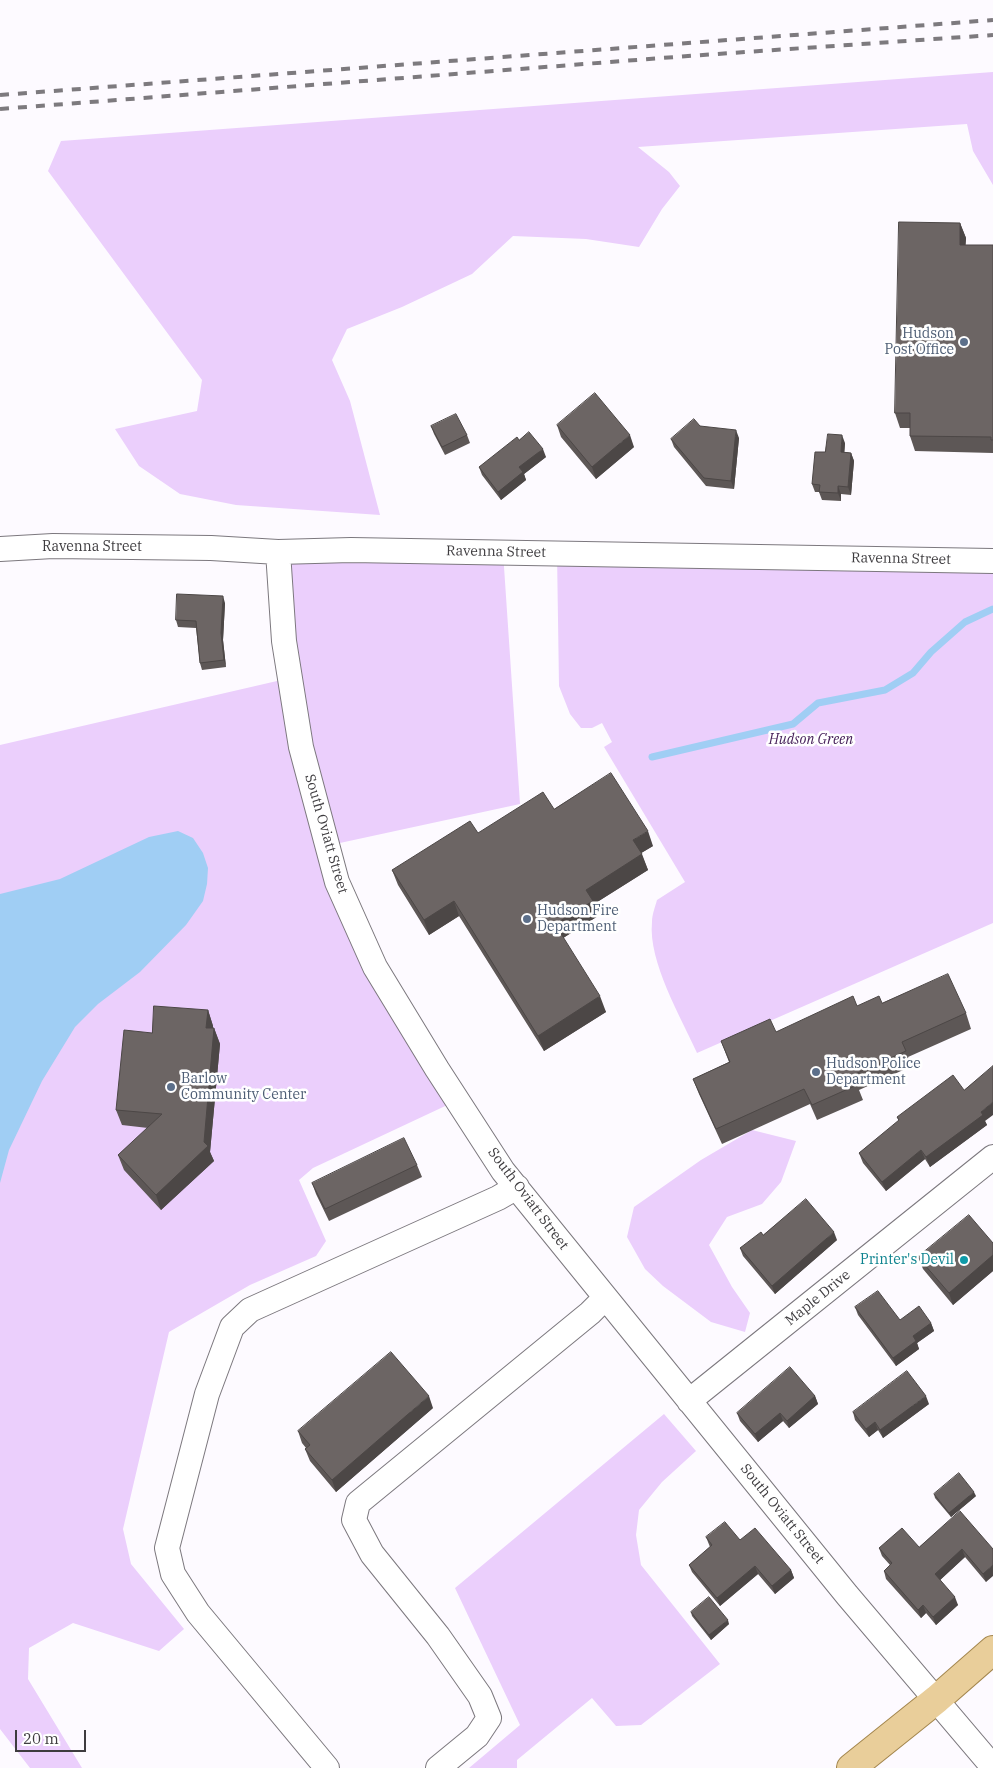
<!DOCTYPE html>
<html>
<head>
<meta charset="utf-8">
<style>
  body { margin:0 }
  #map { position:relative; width:993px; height:1768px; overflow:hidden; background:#fdfaff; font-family:"IBM Plex Serif",serif }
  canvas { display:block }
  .scale { position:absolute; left:15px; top:1730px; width:71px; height:22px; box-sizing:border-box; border:2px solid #3e3c3f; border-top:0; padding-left:6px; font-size:15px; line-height:18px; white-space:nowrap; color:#3e3c3f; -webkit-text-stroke:4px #fff; paint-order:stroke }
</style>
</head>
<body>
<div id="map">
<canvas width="993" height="1768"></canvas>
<div class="scale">20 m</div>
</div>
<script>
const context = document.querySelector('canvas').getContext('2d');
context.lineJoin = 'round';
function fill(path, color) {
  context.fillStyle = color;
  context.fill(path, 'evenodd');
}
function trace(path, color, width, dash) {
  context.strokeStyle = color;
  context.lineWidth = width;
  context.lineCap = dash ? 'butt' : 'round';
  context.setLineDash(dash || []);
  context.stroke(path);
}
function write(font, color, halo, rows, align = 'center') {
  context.font = font + ' "IBM Plex Serif",serif';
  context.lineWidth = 5;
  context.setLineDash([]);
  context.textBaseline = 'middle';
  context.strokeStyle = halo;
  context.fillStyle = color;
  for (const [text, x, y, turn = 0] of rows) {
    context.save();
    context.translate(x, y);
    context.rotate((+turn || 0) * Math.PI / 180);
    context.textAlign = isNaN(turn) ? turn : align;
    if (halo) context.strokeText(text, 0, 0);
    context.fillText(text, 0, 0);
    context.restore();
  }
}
fill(new Path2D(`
  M993,72V185L973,151L967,124L638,147L669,172L680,186L662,209L639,247L586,239L513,236L472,274L402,307L347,329L332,360L350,401L380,515L236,505L180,494L139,466L115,429L197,411L202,380L48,171L61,141Z
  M278,552H503L520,804L326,846L337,882L458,1100L313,1168L299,1180L326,1241L316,1256L250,1285L169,1332L123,1529L131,1564L184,1629L159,1651L73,1623L29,1648L28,1679L82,1768H30L0,1729V745L290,678Z
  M557,553L993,561V923L697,1053C681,1017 648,962 652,922C652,915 655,907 657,900L685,882L604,747L612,742L602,723L592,728H581L570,714L559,686Z
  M752,1130L796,1141L781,1182L762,1204L727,1217L709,1245L732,1287L750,1313L745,1332L711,1322L663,1286L645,1269L627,1237L634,1207L701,1160Z
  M664,1414L696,1451L662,1482L639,1510L636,1535L641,1565L720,1664L641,1725L616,1726L592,1698L517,1760V1768H469L520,1725L455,1588Z`), '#ebcffc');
fill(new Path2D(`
  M178,831L193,838L203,853L208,868L207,884L203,901L186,925L140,972L98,1004L75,1027L42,1081L9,1150L0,1183V894L60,879L149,837Z`), '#a0cef4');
trace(new Path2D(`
  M652,757L793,724L818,703L885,690L913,673L931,652L965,622L993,609`), '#a0cef4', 7);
const minor = new Path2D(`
  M0,549L53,546L211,548L278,552L351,550L993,561
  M278,552L284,641L301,747L337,882L375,967L437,1069L503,1171L847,1595L993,1767
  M689,1401L993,1157
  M327,1768L198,1613L173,1574L167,1548L207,1394L232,1327L250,1310L498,1198L517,1187
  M438,1768L477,1736L489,1718L480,1696L438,1636L372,1554L354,1520L358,1503L590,1313L605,1298`);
const major = new Path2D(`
  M851,1768L937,1699L993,1650`);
trace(minor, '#7c787e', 26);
trace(major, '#a3864e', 30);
trace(minor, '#fff', 24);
trace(major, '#e9ce9a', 28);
trace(new Path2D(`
  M0,95L993,20
  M0,109L688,56L993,35`), '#7d7a7e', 4, [9, 9]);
fill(new Path2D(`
  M960,223L966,238L965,245H993V453L915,451L910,436V428H900L895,413Z
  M557,425L634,447L596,479L561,437Z
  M431,426L467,435L470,443L445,455L434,434Z
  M700,426L739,438L734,489L706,486L674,447L671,439Z
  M519,440L546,457L524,474L526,480L501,500L482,475L479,467Z
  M845,443L844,452L851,453L854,461L851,495L841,494V501L822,500L819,492H815L812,484L825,452Z
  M225,603L223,640L226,667L202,670L200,663L196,628L178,627L176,620Z
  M554,809L653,846L641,853L648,870L594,904L598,916L563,938L606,1012L544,1051L459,916L429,935L398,885L392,870Z
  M882,1003L966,1013L971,1029L908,1057L912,1066L859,1090L863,1100L817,1120L810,1104L722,1144L699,1094L693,1079L729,1062L721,1041L776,1032L857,1006Z
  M208,1010L213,1026V1028H214L220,1044L210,1152L214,1161L161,1210L124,1170L118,1155L148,1128L122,1125L116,1110L152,1033Z
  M897,1117L985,1121L987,1125L930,1167L925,1159L886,1191L863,1163L859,1153L899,1121Z
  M417,1165L422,1177L329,1221L316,1194L312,1183Z
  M763,1235L837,1240L775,1294L743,1256L740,1248Z
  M993,1243V1271L953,1305L923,1269L918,1257Z
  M855,1307L900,1320L931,1323L934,1331L917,1343L919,1349L896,1366L858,1315Z
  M815,1396L818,1404L789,1428L783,1421L758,1442L740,1421L737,1413Z
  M929,1404L883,1438L878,1430L869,1437L855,1420L853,1412Z
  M433,1408L336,1492L310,1461L305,1449L306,1448L302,1443L298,1431Z
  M934,1494L976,1496L951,1517L935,1498Z
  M706,1537L740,1540L791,1570L794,1578L775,1594L758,1574L720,1606L692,1572L689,1565L710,1547Z
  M919,1547L993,1549L986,1582L965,1557L940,1580L958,1605L936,1625L926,1613L921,1618L886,1579L884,1571L890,1565L882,1556L879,1548Z
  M691,1612L729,1624L711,1640L692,1616Z`), '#5d5756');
fill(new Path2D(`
  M960,223L966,238L965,260L960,245Z
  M736,430L739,438L734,489L731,481Z
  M630,435L634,447L596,479L592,467Z
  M842,435L845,443L844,460L841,452Z
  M543,449L546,457L524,474L526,480L501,500L498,492L519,467Z
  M851,453L854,461L851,495L848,487Z
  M838,486L841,494V501L838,493Z
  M223,596L225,603L223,640L226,667L224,660L221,633Z
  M648,831L653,846L638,855L633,840Z
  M642,854L648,870L594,904L598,916L560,940L555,924L586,890Z
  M454,901L459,916L429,935L424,920Z
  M600,996L606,1012L544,1051L538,1036Z
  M208,1010L213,1026L212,1043L206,1028Z
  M214,1028L220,1044L210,1152L214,1161L161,1210L156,1195L204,1142Z
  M993,1102V1115L985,1121L987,1125L930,1167L926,1157Z
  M921,1150L925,1159L886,1191L882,1182Z
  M834,1232L837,1240L775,1294L772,1286Z
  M993,1255V1271L953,1305L949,1293Z
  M931,1323L934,1331L917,1343L919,1349L896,1366L893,1358L913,1336Z
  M429,1396L433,1408L336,1492L332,1480Z
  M815,1396L818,1404L789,1428L787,1421Z
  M926,1396L929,1404L883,1438L880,1430Z
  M780,1413L783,1421L758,1442L755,1434Z
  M875,1422L878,1430L869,1437L866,1429Z
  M974,1492L976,1496L951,1517L949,1513Z
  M962,1549L965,1557L938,1582L935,1574Z
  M993,1565V1576L986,1582L983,1574Z
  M755,1566L758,1574L720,1606L717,1598Z
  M791,1570L794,1578L775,1594L772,1586Z
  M955,1597L958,1605L936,1625L933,1617Z
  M923,1605L926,1613L921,1618L918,1610Z
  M728,1620L729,1624L711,1640L709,1635Z`), '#4c4746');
const building = new Path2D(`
  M899,222L960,223V245H993V440H991V437L910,436V413H895Z
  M595,393L630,435L592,467L557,425Z
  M456,414L467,435L442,447L431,426Z
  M694,419L700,426L736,430L731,481L704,478L671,439Z
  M529,432L543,449L519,467L523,472L498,492L479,467L517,437L519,440Z
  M828,434L842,435L841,452L851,453L848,487L838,486V493L819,492L820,485L812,484L815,452H825Z
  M177,594L223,596L221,633L224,660L200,663L196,621L176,620Z
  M611,773L648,831L633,840L642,854L586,890L593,901L555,924L600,996L538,1036L454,901L424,920L392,870L470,821L478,833L543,792L554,809Z
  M948,974L966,1013L902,1042L906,1051L853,1075L857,1085L812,1105L804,1089L716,1129L693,1079L730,1062L721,1041L770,1019L776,1032L853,996L857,1006L879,996L882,1003Z
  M154,1006L208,1010L206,1028H214L204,1142L208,1146L156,1195L118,1155L162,1114L116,1110L124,1030L152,1033Z
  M993,1066V1102L981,1112L983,1115L926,1157L921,1150L882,1182L859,1153L899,1120L897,1117L953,1075L964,1090Z
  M404,1138L417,1165L325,1209L312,1183Z
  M806,1199L834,1232L772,1286L740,1248L761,1232L763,1235Z
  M969,1215L993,1243V1255L949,1293L918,1257Z
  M878,1291L900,1320L919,1306L931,1323L913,1336L916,1341L893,1358L855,1307Z
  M391,1352L429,1396L332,1480L305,1449L310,1445L298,1431Z
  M790,1367L815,1396L787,1421L780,1413L755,1434L737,1413Z
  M907,1371L926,1396L880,1430L875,1422L866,1429L853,1412Z
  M959,1473L974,1492L949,1513L934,1494Z
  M960,1511L993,1549V1565L983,1574L962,1549L935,1574L955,1597L933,1617L923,1605L918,1610L884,1571L892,1563L879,1548L902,1528L919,1547Z
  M725,1522L740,1540L755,1528L791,1570L772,1586L755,1566L717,1598L689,1565L712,1545L706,1537Z
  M709,1597L728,1620L709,1635L691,1612Z`);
fill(building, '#6c6564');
trace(building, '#4c4746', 1);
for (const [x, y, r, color] of [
  [964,342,5,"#5c6f8a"],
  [527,919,5,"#5c6f8a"],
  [816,1072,5,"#5c6f8a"],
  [171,1087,5,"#5c6f8a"],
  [964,1260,5,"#0f9aa8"]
]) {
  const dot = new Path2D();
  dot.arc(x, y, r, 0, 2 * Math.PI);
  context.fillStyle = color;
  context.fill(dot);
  trace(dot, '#fff', 2);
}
write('14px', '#4e5e75', '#fff', [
  ["Hudson",954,334,"right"],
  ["Post Office",954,350,"right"],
  ["Hudson Fire",537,911],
  ["Department",537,927],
  ["Hudson Police",826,1064],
  ["Department",826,1080],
  ["Barlow",181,1079],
  ["Community Center",181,1095]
], 'left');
write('14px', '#3e3c3f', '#fff', [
  ["Ravenna Street",92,547],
  ["Ravenna Street",496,552,1],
  ["Ravenna Street",901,559,1],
  ["South Oviatt Street",326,834,74],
  ["South Oviatt Street",528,1199,53],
  ["Maple Drive",818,1298,-39],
  ["South Oviatt Street",782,1514,51]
]);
write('italic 14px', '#48235b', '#fff', [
  ["Hudson Green",811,740]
]);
write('14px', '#0d838f', '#fff', [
  ["Printer's Devil",954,1260]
], 'right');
</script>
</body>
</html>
